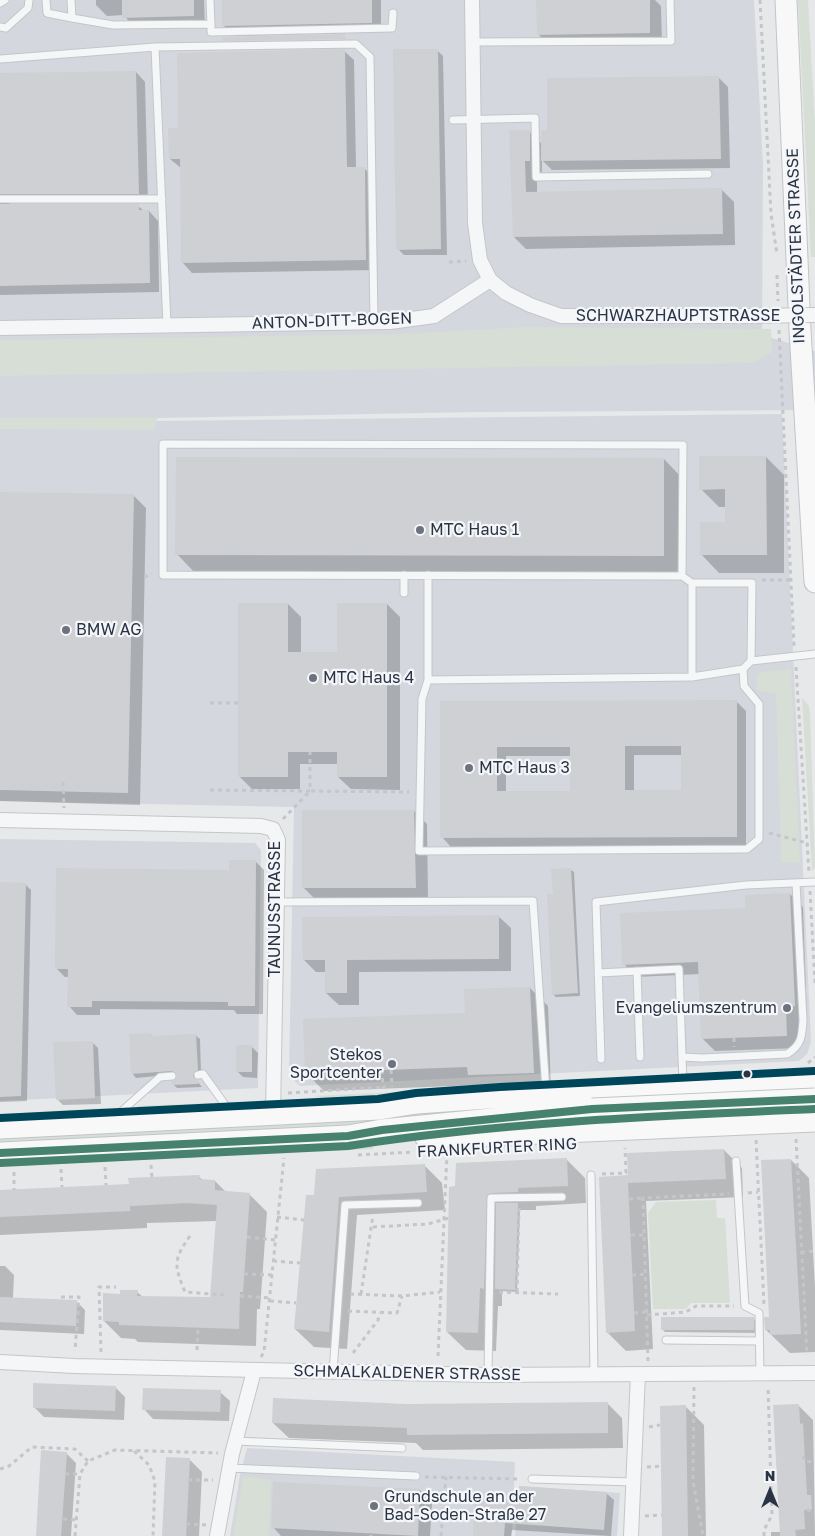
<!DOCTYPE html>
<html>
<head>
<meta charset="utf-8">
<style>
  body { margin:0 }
  #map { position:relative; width:815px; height:1536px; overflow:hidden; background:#e6e8ea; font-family:"Golos Text",sans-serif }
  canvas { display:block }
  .north { position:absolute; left:745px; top:1466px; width:50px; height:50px; -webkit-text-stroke:4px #f4f6f9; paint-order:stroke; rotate:0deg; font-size:14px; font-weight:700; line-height:20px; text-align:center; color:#2b3445 }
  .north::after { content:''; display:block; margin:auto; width:18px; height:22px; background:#2b3445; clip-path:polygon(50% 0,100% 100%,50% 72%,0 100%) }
</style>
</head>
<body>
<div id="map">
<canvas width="815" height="1536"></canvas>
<div class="north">N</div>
</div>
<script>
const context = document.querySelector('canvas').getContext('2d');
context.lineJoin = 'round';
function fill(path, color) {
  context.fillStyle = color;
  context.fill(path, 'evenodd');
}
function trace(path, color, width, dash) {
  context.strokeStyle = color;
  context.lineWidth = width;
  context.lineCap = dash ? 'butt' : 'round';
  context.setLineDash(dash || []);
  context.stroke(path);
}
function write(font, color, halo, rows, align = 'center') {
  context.font = font + ' "Golos Text",sans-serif';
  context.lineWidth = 4.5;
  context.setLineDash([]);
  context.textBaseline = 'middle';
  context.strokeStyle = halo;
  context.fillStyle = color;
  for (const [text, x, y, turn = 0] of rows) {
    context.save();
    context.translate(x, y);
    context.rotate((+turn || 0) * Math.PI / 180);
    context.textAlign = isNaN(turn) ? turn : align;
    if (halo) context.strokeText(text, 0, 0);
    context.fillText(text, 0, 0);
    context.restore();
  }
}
fill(new Path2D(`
  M0,0H754L763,165L762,335L815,351V410L477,412L0,421Z
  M782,414L811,1042L807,1054L799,1061L300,1086L289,1076L294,807L0,801V425L155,421Z
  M0,839L255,843L261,850L258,1088L0,1101Z
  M247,1448L515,1462L512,1536H230L240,1475Z
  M519,1486L620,1493L617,1536H515Z`), '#d4d7dd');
fill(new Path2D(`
  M798,0H808L815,125V257H811Z
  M526,327L771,329L772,352L754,363L0,376V340L400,334Z
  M158,417L154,430L0,429V418Z
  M791,669L800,863L781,862L776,694L756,690L757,675L760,672Z
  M802,698L809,706L810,714L815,868L812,871Z
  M509,1087C451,1094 371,1108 314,1096Z
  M212,1103L215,1107L138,1111L137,1106Z
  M103,1108L110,1109L103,1113L50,1115V1111Z
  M391,1119L389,1123L0,1143V1137Z
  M360,1146H373V1149L186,1158V1153Z
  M161,1154L163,1158L16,1166L15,1162Z
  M716,1200L717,1218H725L730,1303H691L686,1309H653L648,1213L656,1202Z
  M243,1476L271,1480L269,1536H233Z`), '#d6ded6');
fill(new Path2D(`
  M96,0H204L205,27L134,28L124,15L107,16L96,5Z
  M223,0H381V32L233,36L224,26Z
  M537,0H655L661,6L662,45L550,46L538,34Z
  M437,50L443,56L447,255H404L398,249Z
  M344,51L354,60L356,168H364L374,178L375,270L192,273L183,263L181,168L170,159L180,129Z
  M136,72L145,82L148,203H10L7,206H138L144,211H149L158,221L159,292L0,295V74Z
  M718,77L728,87L730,168L552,170L542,160V172H537V193L722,190L734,202L735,245L526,249L514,237L529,131L542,144L548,131Z
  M766,457L784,475V573H719L701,554L727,523V507H719L701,489Z
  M664,459L682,478V574L195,573L177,554Z
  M0,493L133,495L146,508L140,805L0,801Z
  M288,604L301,617V654H338L387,604L400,617V790L351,789L338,777V764H300V789H252L239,776Z
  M736,701L746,711V846L451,847L442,837L441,702ZM634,755H683V791H634ZM506,756H572V792L506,793Z
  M414,811L427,824L428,900H316L303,887Z
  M256,862L264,870L263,1014H237L234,1010L100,1009V1015H77L69,1006V977H65L56,968L230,871Z
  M571,870L574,872L580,996L556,997L553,994L554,895Z
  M0,883L25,884L31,890L27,1101L0,1102Z
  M790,894L803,907L807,1019H799L800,1048L715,1051L702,1038L700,974L636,977L624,964L747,909Z
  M498,916L511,928V971L359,972V1005H339L326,993V972H316L304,960Z
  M530,988L548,1006L551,1091L487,1093L479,1085L324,1091L306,1073L467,1014Z
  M150,1034L153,1037L195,1035L200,1039L201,1074L196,1080L202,1087L177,1088L173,1084L179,1076L177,1074L136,1078L132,1073Z
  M92,1042L98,1048L101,1104L63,1105L57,1099Z
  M252,1047L258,1053L257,1078L243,1077L237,1071Z
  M724,1150L742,1168L743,1197L646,1201L653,1349L626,1351L607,1332L600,1178L629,1177Z
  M567,1160L585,1178L586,1203L536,1206V1210H520L517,1292L502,1291V1306H498L496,1351L466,1350L447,1332L456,1187Z
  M791,1160L809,1178L815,1287V1352L790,1353L766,1330L771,1318Z
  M424,1165L442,1183L445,1210L357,1215L347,1349L314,1347L295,1329L316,1197Z
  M199,1177L203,1180L215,1181L226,1192L249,1194L267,1212L260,1309H257L256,1346L138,1342L135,1339L121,1338L104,1321L121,1295L137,1292L143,1297L211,1298L217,1221L147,1223V1228L0,1235V1192L130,1185Z
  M0,1266H5L14,1275L13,1298L76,1301L85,1310L84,1334L0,1330Z
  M753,1318L756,1321V1333L665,1332L662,1329Z
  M115,1387L125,1397L124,1420L44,1417L34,1407Z
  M220,1392L230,1401L229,1421L153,1419L144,1409Z
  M607,1403L622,1418L623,1448L423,1450L416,1443L289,1438L273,1423L406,1405Z
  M798,1405L813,1420L815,1536H771V1532H781Z
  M685,1406L704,1425L706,1536H664Z
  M66,1453L76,1463L71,1536H37Z
  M189,1459L202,1472L199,1536H163Z
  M420,1490L432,1503L430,1536H281L273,1527Z
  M606,1493L614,1500L611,1536L512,1530L511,1536H474L519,1501Z`), '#0003');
fill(new Path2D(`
  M122,0H194V16L122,18Z
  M222,0H372V23L222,26Z
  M536,0H650V33L537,35Z
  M345,34V39L223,41V37Z
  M345,49L347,167H365L366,260L181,263L180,159H169L168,128H178L177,53Z
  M393,49H438L441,249L396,250Z
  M136,71L139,194H0V73Z
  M719,76L721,159L541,161V130H547V78Z
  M509,130H530V161H525L526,192L722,188L723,234L513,237Z
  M0,204H139V210H149L150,283L0,286Z
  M699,456H766L767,555H700V522H725V489L699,490Z
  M176,457L664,458V556L175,555Z
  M0,492L134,494L128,793L0,790Z
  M238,603H288V652H337V603H387V777H337V752H288V777H238Z
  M737,700V837L440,838V701ZM625,746H681V790H625ZM497,747H570V791H497Z
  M302,810H414L416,888H302Z
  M229,860H256L255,1006H228V1002L92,1001V1007H67L68,969H55L56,868L229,870Z
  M571,868L578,993L552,995L547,894H553L551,869Z
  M0,882L26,883L21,1096L0,1097Z
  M790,893L795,1006L786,1007L787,1036L701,1039L698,962L622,965L620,913L745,908V895Z
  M499,915V959L347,960V993H325V960H303L302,917Z
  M530,987L534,1073L468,1075L467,1067L305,1073L303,1019L465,1013L464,989Z
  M151,1033V1036L196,1034L198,1070L193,1076L198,1080V1084L172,1085V1081L177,1076L172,1071L131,1074L129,1034Z
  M93,1041L95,1098L56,1100L53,1042Z
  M236,1045H252V1072H236Z
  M724,1149L726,1179L628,1183L635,1331L606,1333L599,1177L628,1175L627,1153Z
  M567,1158L568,1186L518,1188V1192L491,1193L487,1195L484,1289L480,1288L478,1333L446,1332L449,1187L455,1186L456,1163Z
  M791,1159L801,1334L770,1335V1330H765L764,1317H769L761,1160Z
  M425,1164L427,1192L339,1197L329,1332L294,1329L306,1195H314L316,1169Z
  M200,1175L199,1179L215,1180V1190L250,1193L243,1292H240L239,1329L119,1325V1322L103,1321V1293L120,1294V1290H138L137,1296L210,1297L217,1205L188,1203L130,1206V1211L0,1217V1190L129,1184L128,1178Z
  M496,1203H518L515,1290L495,1289Z
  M0,1297L77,1300L76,1326L0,1322Z
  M661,1317H754V1330H661Z
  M33,1383L116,1386L115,1411L33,1408Z
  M143,1388L221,1390L220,1412L142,1410Z
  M273,1398L406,1404L608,1402V1433L407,1435V1428L272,1423Z
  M799,1404L800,1424L803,1423L807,1495H811L812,1509L804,1510L805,1529L795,1530L796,1536H780L773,1405Z
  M686,1405L688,1536H662L660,1406Z
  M41,1450L67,1452L61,1536H36Z
  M166,1457L190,1458L186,1536H162Z
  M273,1482L420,1489L418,1536L271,1528Z
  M519,1486L607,1492L604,1530L505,1523L504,1536H473L475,1498L518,1500Z`), '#ced0d3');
const service = new Path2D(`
  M46,0L47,13L72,18
  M71,0L72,18L113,25L211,24L210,0
  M0,3L5,0
  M211,24V32L392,28L393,13
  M0,27L6,28L28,8L29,0
  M473,42L671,41L670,0
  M155,47L167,325
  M0,59L155,47L356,44L370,57L374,322
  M453,120L535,118L536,177L708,174
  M0,199H162
  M404,575V593
  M428,575V680L422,699L419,851L747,849L759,839V704L744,686L743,669
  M682,576L683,445L163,444V575L682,576L692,583H752L751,661
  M692,583V677L743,669L751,661L815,654
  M428,680L692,677
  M277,902L533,901L546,1091
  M637,971L640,1057
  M598,973L679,969L683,1085
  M682,1057L702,1058L787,1054C802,1045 802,1036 803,1020L796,883
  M601,1059L596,902L746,885L815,882
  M198,1075L203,1074L231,1113
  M115,1117L160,1077L172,1076
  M736,1161L745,1306L759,1313L760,1375
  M591,1175L594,1375
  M666,1340L759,1341
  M333,1372L345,1205L418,1203
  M488,1375L491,1198L562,1197
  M235,1441L402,1448
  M229,1468L416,1476
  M532,1479L633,1482`);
const minor = new Path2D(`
  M472,0L475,223L480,260L490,280L506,293L530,305L561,316H748
  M0,328L390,322L434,316L490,280
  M0,820L261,826L273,829L278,840L273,1114
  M0,1362L74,1366L488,1375L815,1373
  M217,1536L232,1454L254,1371
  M631,1536L638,1374`);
const primary = new Path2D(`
  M786,0L800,330L815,582
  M0,1128L379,1109L417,1103L501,1097L815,1081
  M426,1138L815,1121
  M0,1153L348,1136L382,1130L592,1109`);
trace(service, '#c4c6c8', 9);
trace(minor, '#c4c6c8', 16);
trace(primary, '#c2c5c8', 23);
trace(new Path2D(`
  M760,0L771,214L777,254
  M449,262L466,261
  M777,275L778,301
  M779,330L794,646
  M144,577L152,574
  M762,580H790
  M796,667L809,873
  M210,703H238
  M63,782L64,808
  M210,790L310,791V752
  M283,819L310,791L409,792
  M769,833L807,843
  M810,891L815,983
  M734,1038V1047
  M808,1063L815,1057
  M382,1070L383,1088
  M391,1070L392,1087
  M288,1093L386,1087
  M796,1139L807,1355
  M756,1140L764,1304
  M358,1155L414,1152
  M151,1165L152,1178
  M105,1167L106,1185
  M61,1169L62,1187
  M14,1172V1190
  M602,1174L626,1173L625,1148
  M748,1193L758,1192
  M629,1199L643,1198
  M277,1217L304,1220
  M373,1227L428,1224L449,1218
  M631,1235H644
  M190,1236C173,1260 174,1265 185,1292L225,1295
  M247,1237L275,1240
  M801,1252L815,1251
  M273,1261L300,1263
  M244,1274L272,1275
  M632,1275L646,1274
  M499,1292L558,1294
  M517,1292L519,1207
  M350,1294L402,1296L440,1292
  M361,1294L373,1215
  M240,1296L270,1298
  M61,1297H79L75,1351
  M270,1301L296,1303
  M348,1311L397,1313L402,1296
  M634,1313L646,1312
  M647,1315L686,1312L696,1306H734
  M197,1350L198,1328
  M101,1352L99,1287H116
  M353,1353L378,1320L380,1313
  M438,1356L447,1153
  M261,1357L264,1352L284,1158
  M648,1361L643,1198L729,1194
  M694,1387L693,1481L703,1536
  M649,1427L660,1425
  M134,1451L149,1465L155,1481L153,1536
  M803,1456L806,1462L815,1461
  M647,1467L661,1466
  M0,1469L9,1466L32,1447L75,1449L88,1461
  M65,1474H80
  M425,1477L521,1479
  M188,1480H213
  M807,1510L815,1511
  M645,1516L662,1515
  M63,1519L77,1520
  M186,1524L206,1525
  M75,1536L80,1474L88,1461L115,1450L218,1453
  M371,1536V1535
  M441,1536L446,1477
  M764,1536V1530L772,1515L768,1387`), '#c5c6ca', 3, [4, 4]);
trace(service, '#f5f6f7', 7);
trace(minor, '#f5f6f7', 14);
trace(primary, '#f8f8f8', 21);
const minorBridge = new Path2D(`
  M748,316L815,315`);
const primaryBridge = new Path2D(`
  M592,1109L815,1099`);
trace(minorBridge, '#c4c6c8', 16, []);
trace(primaryBridge, '#c2c5c8', 23, []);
trace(minorBridge, '#f5f6f7', 14);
trace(primaryBridge, '#f8f8f8', 21);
trace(new Path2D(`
  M0,1153L348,1136L382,1130L592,1109L815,1099`), '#46826e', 8);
trace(new Path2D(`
  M0,1163L348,1146C503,1122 659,1116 815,1109`), '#46826e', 8);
trace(new Path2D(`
  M0,1118L378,1099L416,1093L500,1087L814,1071`), '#00465a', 8);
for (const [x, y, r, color] of [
  [420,530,5,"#6c737f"],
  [66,630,5,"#6c737f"],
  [313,678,5,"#6c737f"],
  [469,768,5,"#6c737f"],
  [787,1008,5,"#6c737f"],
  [392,1064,5,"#6c737f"],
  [747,1074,4.5,"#2b3445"],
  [374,1506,5,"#6c737f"]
]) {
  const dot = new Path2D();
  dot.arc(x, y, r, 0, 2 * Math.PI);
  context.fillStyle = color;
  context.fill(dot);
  trace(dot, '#f4f6f9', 2);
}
write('16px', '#2b3445', '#f4f6f9', [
  ["INGOLSTÄDTER STRASSE",796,246,-92],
  ["SCHWARZHAUPTSTRASSE",678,316],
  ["ANTON-DITT-BOGEN",332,321,-2],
  ["TAUNUSSTRASSE",275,909,-90],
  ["FRANKFURTER RING",497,1148,-3],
  ["SCHMALKALDENER STRASSE",407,1373,1]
]);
write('16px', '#2b3445', '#f4f6f9', [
  ["MTC Haus 1",430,530],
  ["BMW AG",76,630],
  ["MTC Haus 4",323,678],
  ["MTC Haus 3",479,768],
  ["Evangeliumszentrum",777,1008,"right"],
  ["Stekos",382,1055,"right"],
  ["Sportcenter",382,1073,"right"],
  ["Grundschule an der",384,1497],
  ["Bad-Soden-Straße 27",384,1515]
], 'left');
</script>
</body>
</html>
